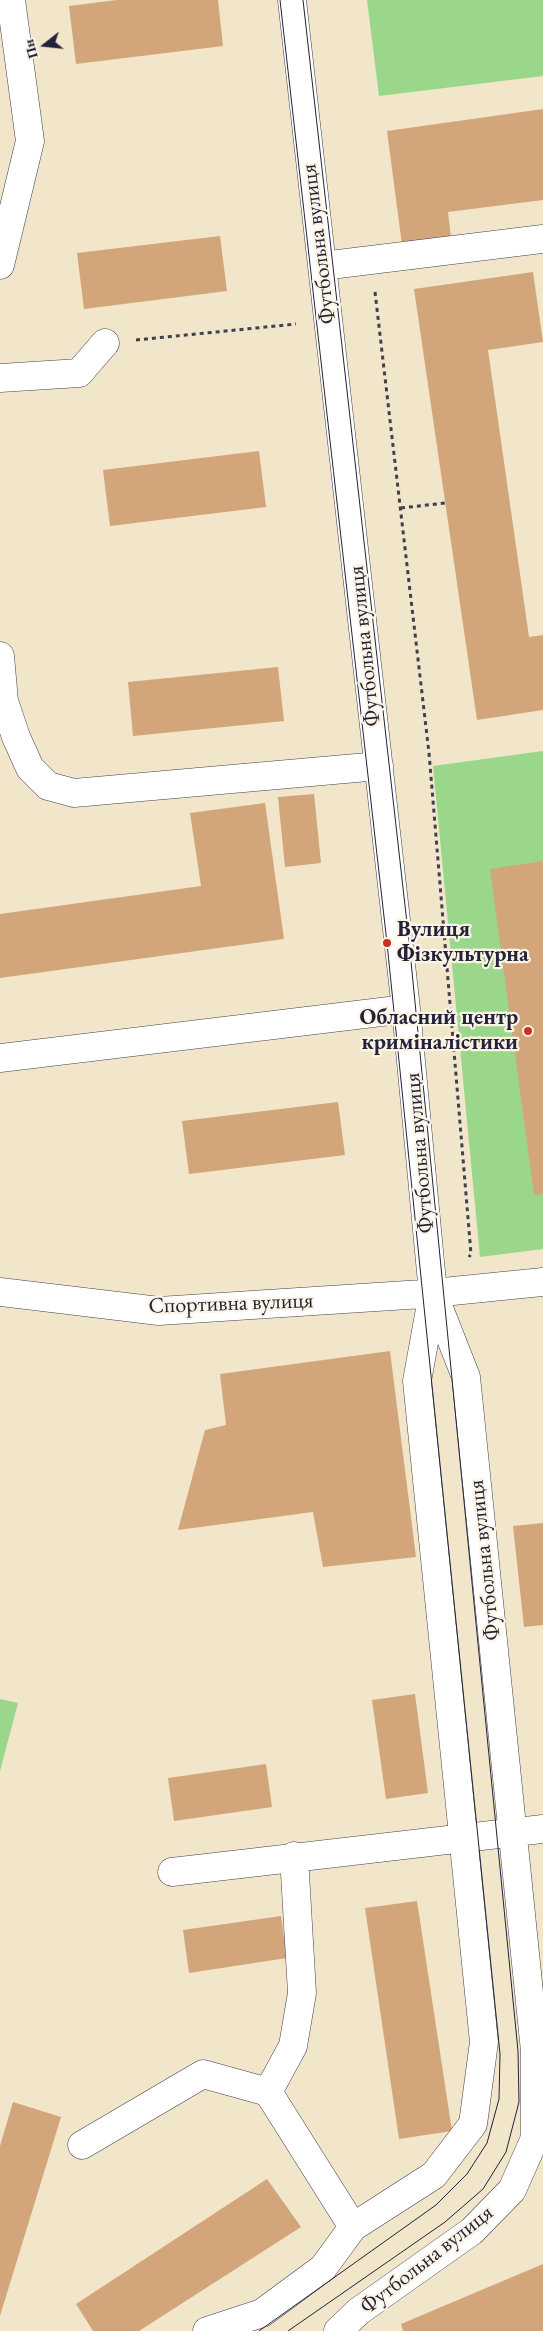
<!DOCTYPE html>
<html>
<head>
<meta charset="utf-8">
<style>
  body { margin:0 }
  #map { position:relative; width:543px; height:2331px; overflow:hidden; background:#f1e6c9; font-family:"EB Garamond",serif }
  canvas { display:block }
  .north { position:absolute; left:20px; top:20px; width:50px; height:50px; -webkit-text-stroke:4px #fcf5e5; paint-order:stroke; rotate:254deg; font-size:14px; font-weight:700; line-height:20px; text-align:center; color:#22223b }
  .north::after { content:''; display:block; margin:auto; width:18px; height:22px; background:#22223b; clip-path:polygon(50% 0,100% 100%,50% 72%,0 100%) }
</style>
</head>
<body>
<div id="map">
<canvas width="543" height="2331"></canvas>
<div class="north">Пн</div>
</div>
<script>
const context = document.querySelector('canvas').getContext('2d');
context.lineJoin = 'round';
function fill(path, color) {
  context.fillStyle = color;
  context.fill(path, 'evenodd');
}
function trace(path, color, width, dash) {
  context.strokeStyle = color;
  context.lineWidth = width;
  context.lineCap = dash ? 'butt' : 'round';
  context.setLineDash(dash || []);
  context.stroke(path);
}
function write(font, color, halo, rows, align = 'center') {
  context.font = font + ' "EB Garamond",serif';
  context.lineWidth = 4.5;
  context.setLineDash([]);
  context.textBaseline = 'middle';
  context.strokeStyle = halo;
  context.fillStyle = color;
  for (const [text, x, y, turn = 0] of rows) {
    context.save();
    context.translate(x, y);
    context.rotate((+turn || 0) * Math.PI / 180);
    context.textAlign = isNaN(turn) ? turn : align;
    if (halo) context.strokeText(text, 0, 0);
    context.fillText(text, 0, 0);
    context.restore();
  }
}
fill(new Path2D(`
  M367,0H543V76L379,96Z
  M543,751V1249L480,1257L433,766Z
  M0,1699L18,1703L0,1771Z`), '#9bd78b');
fill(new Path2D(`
  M117,0H218L223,46L76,64L69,6Z
  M543,109V200L448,212L451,238L402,245L387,131Z
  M220,236L227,291L84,309L77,253Z
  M533,272L543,342L488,350L529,637L543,635V710L477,720L414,289Z
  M259,451L266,507L110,526L103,470Z
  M278,667L284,721L133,736L128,682Z
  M314,794L321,863L285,867L278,797Z
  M265,803L284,939L0,978V914L201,886L190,813Z
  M543,861V1194L534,1195L490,869Z
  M338,1102L345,1155L189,1174L182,1121Z
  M390,1351L416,1557L323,1567L313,1512L178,1530L205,1430L226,1425L220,1374Z
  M543,1523V1625L524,1627L513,1526Z
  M415,1694L428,1793L386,1799L372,1700Z
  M266,1764L272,1807L174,1821L168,1778Z
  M417,1901L452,2131L399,2139L365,1908Z
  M281,1916L287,1958L189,1973L183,1930Z
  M13,2102L61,2117L0,2316V2146Z
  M267,2179L301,2227L139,2331H93L76,2304Z
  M543,2264V2331H403L401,2324Z`), '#d2a67a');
const minor = new Path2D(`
  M292,0L406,1009L433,1293L466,1377L535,2051V2138L512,2190L472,2231L359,2311L338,2331
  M0,265L30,141L11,0
  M322,266L543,239
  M0,378L79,373L105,343
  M0,656L4,701L16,737L30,768L48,786L74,793L379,766
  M0,1058L406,1009
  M0,1292L159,1311L423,1294L543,1282
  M172,1872L543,1829
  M268,2092L293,2046L302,1993L294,1856
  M82,2145L203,2074L268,2092L353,2227
  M207,2331L262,2313L323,2268L353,2227L434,2175L473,2124L484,2042L417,1381L433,1293`);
trace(minor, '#413f50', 29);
trace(new Path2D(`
  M375,292L429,753L471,1254L469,1257
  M136,340L296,324
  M401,508L445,503`), '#413f50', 3, [4, 4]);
trace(minor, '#fff', 28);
trace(new Path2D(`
  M259,2331L436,2205L467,2174L487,2143L499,2099L500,2054L387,943L280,0
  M288,2331L445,2222L483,2189L506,2152L519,2102L518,2051L409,941L303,0`), '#22223b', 1);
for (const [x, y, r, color] of [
  [387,943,5,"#c8321e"],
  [528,1031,5,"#c8321e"]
]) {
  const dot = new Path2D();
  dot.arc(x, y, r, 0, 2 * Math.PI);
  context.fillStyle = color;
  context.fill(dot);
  trace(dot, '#fcf5e5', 2);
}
write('22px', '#22223b', '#fcf5e5', [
  ["Футбольна вулиця",319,244,-97],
  ["Футбольна вулиця",365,646,-96],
  ["Футбольна вулиця",420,1153,-95],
  ["Спортивна вулиця",231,1304,-2],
  ["Футбольна вулиця",485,1560,-96],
  ["Футбольна вулиця",427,2260,-38]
]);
write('bold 22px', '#22223b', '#fcf5e5', [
  ["Вулиця",397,930],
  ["Фізкультурна",397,955],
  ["Обласний центр",518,1018,"right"],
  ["криміналістики",518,1043,"right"]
], 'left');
</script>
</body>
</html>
